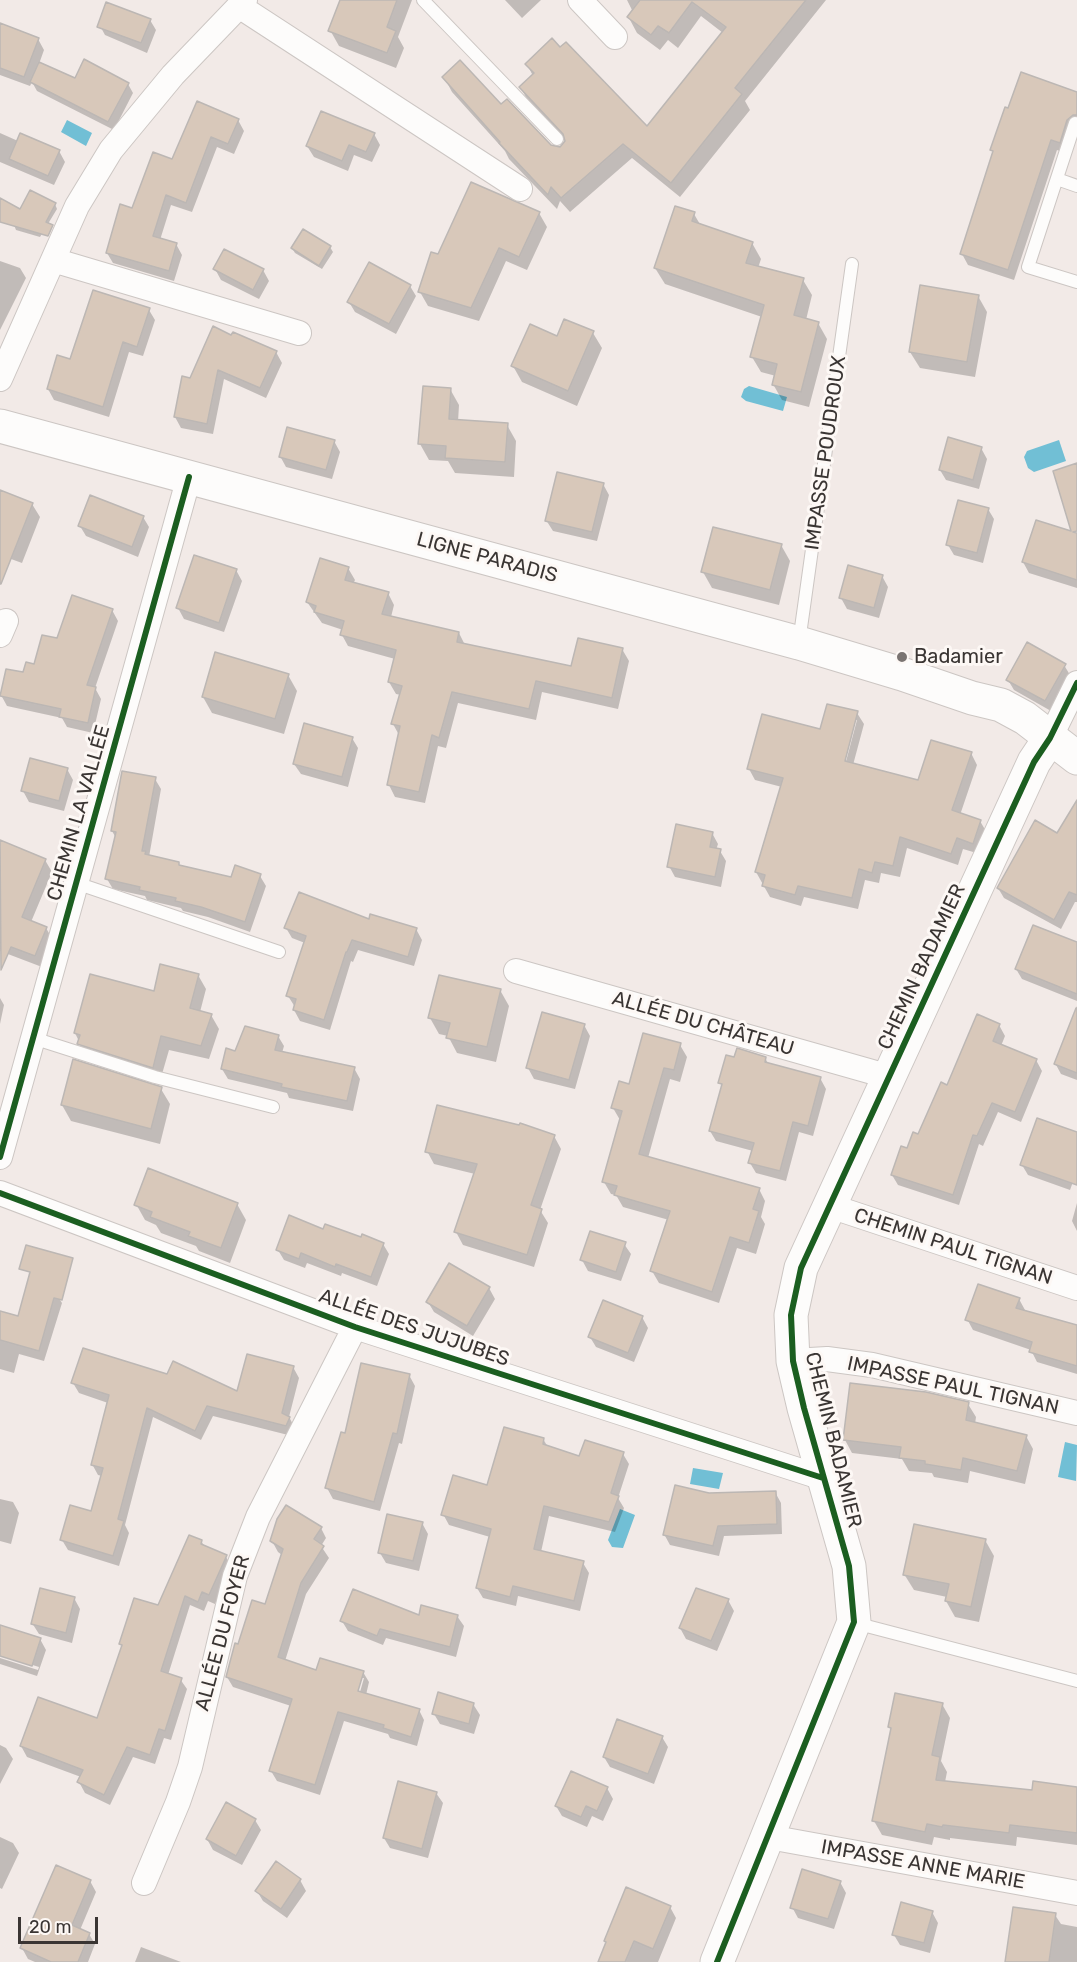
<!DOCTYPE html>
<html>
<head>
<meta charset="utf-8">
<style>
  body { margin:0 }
  #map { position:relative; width:1077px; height:1962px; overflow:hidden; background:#f2eae7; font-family:Rubik,sans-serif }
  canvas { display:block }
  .scale { position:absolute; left:18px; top:1917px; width:80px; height:27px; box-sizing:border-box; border:3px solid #3a3533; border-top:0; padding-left:8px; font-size:18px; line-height:21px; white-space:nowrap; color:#3a3533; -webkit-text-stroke:4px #fdf8f5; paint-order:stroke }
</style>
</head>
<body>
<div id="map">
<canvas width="1077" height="1962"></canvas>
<div class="scale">20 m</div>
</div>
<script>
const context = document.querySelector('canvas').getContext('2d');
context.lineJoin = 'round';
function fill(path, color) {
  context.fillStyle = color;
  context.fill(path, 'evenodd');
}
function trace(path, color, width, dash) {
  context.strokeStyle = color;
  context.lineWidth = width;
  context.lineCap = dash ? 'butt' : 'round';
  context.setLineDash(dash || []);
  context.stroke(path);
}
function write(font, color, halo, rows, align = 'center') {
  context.font = font + ' Rubik,sans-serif';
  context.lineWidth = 6;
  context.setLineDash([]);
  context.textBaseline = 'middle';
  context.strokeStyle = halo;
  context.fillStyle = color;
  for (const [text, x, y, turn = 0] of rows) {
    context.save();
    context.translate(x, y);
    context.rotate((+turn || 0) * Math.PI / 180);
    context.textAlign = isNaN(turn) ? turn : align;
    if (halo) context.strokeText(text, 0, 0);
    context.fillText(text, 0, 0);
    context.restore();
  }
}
fill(new Path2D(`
  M67,120L92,133L86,146L61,132Z
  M749,386L787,397L783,411L746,401L741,397L744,389Z
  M1059,440L1066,461L1034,472L1028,468L1024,457L1027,451Z
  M1065,1442L1077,1445L1076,1481L1058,1477Z
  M693,1468L723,1473L719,1489L690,1484Z
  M620,1509L635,1515L623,1548L612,1547L608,1540Z`), '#71bfd5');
fill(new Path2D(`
  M342,0H412L398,37L404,48L396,68L339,46L330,30Z
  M505,0H541L522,18Z
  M627,0H826L745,101L750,110L680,197L632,158L570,212L560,201L557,209L509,159L505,151L452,92L444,77L501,106L550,146L560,148L566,141L529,103L521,88L533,76L527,64L647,128L723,33L701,16L678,48L668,40L660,50L637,33L629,18L633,12Z
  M150,20L156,30L147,53L105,35L99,24Z
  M0,25L38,39L44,50L39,64L75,80L128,84L133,93L114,130L37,91L32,82L30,86L0,75Z
  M1077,109V127L1065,153L1057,150L1014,280L968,265L962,254L994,154L992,150Z
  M238,120L244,131L234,154L217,147L192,212L171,205L160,240L176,244L182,255L174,281L113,263L107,253L133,210L173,161Z
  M0,133L18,141L59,151L65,162L54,185L0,162Z
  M374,134L380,145L372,162L354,155L348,171L314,157L307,146Z
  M55,204L57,209L40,237L16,230L14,225Z
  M539,213L547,227L527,270L506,261L479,321L428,306L420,292L438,256Z
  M694,214L701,226L752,243L761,259L758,268L803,280L812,295L806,320L818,323L827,339L809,407L782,400L773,384L776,376L761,372L752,357L762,317L665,284L655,268Z
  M330,247L333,252L322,269L295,253L292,248Z
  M0,261L20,268L26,278L0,330Z
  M215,269L263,270L269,281L259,299L221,280Z
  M410,286L416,296L396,334L355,312L349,302Z
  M978,296L987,312L975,377L920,368L910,352Z
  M149,310L155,320L143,356L129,352L109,417L54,400L48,389L71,361Z
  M593,333L602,348L577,406L522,382L513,366L558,338Z
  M232,337L276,352L282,363L266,398L224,379L213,434L181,428L175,417L191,379Z
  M450,389L459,405L458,422L507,425L516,441L514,477L455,473L448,461L429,460L420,444Z
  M334,441L340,452L332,479L286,467L280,456Z
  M981,448L987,459L979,489L946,480L940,470Z
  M603,484L609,495L597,541L553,531L546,520Z
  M0,492L32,504L40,517L22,563L0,555Z
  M988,509L994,519L983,563L954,555L948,545Z
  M143,517L149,527L138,557L86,536L80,526Z
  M1077,535V588L1029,573L1023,562Z
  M781,545L790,561L779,605L712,588L703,572Z
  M348,568L355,580L353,584L388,593L394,605L391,617L459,633L465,645L572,668L622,649L629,661L618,709L542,692L536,720L458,703L446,748L438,746L425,803L395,797L389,785L399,735L393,724L401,695L396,694L389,682L395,659L348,646L342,635L343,630L322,623L307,602Z
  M236,570L242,581L224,632L184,619L178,608Z
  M882,576L888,587L879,618L847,609L841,598Z
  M112,610L118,621L95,688L101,699L93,733L67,727L62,718L7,706L1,695L35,666L58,640Z
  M1064,665L1070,675L1051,711L1014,690L1008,680Z
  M288,675L297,691L284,734L212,713L203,697Z
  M857,713L864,724L853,765L919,782L971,753L977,765L960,815L980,821L987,833L980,854L963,849L958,865L907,848L900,877L881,873L879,883L865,880L858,909L804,897L801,906L770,897L756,872L782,787L755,780L749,769ZM854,720H857L844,769L841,768Z
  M352,738L358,748L348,787L301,774L294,764Z
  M67,769L73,780L64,811L29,802L23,791Z
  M155,779L161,789L149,857L178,864L180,867L232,878L260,876L266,886L250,932L208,917L183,911L181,908L147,900L145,896L113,889L107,879L116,838L112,831Z
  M1077,823V902H1075L1061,929L1004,898L998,888L1058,835Z
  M712,833L718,844L716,850L720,851L726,861L721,887L675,877L669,866Z
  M0,842L45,860L52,872L31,922L46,928L53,940L42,967L0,951Z
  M370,921L416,929L422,940L414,966L358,950L353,962L351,961L330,1030L300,1021L294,1010L295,1007L288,996L305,943L292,938L286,928Z
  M1016,969L1077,971V1001L1022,979Z
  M198,975L206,989L200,1012L211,1015L219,1029L209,1059L169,1050L160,1081L87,1058L75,1033L155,992Z
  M500,990L509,1006L496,1062L457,1053L448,1036L439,1034L430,1018Z
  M0,998L4,1005L0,1024Z
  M1077,1006V1080L1061,1074L1055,1063Z
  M584,1025L590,1036L575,1089L534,1079L528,1068Z
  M999,1025L1005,1036L1001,1046L1036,1060L1042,1071L1021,1122L998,1112L983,1146L979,1144L959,1205L898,1185L892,1175L908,1150Z
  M278,1036L284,1046L282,1053L354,1068L360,1079L353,1111L289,1098L287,1093L228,1079L222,1069Z
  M680,1045L687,1057L680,1082L670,1079L648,1158L759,1189L765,1201L761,1217L765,1224L756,1254L737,1248L719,1303L659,1283L652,1271L669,1220L623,1207L616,1195L611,1194L604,1182L620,1120L613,1108L630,1085Z
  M765,1058L769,1065L820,1078L826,1089L813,1136L799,1132L786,1181L756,1173L750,1163L753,1151L716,1141L710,1131L723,1087L720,1083L735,1059Z
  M161,1089L170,1104L160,1144L71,1121L62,1105Z
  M1077,1134V1171L1070,1190L1028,1175L1022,1165Z
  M554,1136L561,1149L540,1210L548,1223L534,1267L463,1245L456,1232L475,1174L434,1164L427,1151Z
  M1077,1203V1231L1072,1221Z
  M136,1204H237L246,1220L230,1263L199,1251L196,1246L161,1233L156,1225L145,1220Z
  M324,1230L383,1244L389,1254L377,1286L342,1273L341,1276L307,1263L305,1268L284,1260L278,1250Z
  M624,1244L631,1254L621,1281L588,1271L582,1260Z
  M489,1288L495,1299L473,1336L434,1312L428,1302Z
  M55,1292L62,1303L44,1361L19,1354L14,1373L0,1369V1313L19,1318Z
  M1019,1299L1025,1310L1024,1312L1077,1327V1374L1037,1362L1031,1350L973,1330L967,1319Z
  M642,1317L648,1328L634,1362L596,1347L590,1337Z
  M293,1367L299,1378L289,1417L295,1428L292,1436L213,1416L201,1440L153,1417L125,1525L129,1533L119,1566L68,1550L62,1540L92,1513L102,1476L98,1475L92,1464L108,1403L79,1393L73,1383L167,1376L238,1393Z
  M409,1375L415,1386L402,1444L399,1443L380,1511L333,1499L327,1488Z
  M968,1404L976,1417L975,1424L1026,1436L1033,1449L1025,1484L970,1471L968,1483L934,1477L932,1473L909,1471L902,1459L852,1453L845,1440Z
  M543,1439L548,1447L580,1458L623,1454L629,1464L618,1498L624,1508L615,1532L549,1516L541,1552L583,1563L589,1573L580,1611L518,1596L516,1606L483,1598L477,1588L490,1537L449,1525L443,1514L488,1487Z
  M775,1492L781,1503L782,1534L724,1536L719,1556L670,1545L664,1534L709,1494Z
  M0,1499L13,1502L19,1513L11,1544L0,1541Z
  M422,1523L428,1534L419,1571L386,1563L380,1553Z
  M321,1528L326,1538L321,1546L329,1558L306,1594L285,1661L318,1671L363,1672L369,1682L366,1695L419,1710L424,1720L417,1746L390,1738L388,1734L344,1721L320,1795L277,1781L271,1771L291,1706L233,1687L227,1677L239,1646L266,1606L282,1555L278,1552L272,1541ZM361,1678H364L358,1699L355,1698Z
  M985,1540L994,1556L979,1622L955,1617L946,1601L947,1597L914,1590L904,1574Z
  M201,1541L205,1547L226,1557L232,1567L215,1604L208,1601L204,1611L190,1605L168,1675L180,1679L187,1689L171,1740L164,1738L155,1764L133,1757L110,1805L85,1793L79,1782L81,1777L27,1757L21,1746L98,1720L123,1648L121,1644L158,1607Z
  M74,1598L80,1609L72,1643L39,1634L32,1623Z
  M728,1600L734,1611L717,1651L686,1639L680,1628Z
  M457,1616L464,1626L456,1657L386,1638L383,1645L348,1631L342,1621Z
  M0,1626L40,1639L46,1650L37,1676L0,1664V1658L38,1670L39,1667L0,1655Z
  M473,1704L480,1715L474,1734L440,1724L434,1714Z
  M942,1704L950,1718L941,1761L947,1772L945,1782L1033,1791L1077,1788V1845L1017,1837L1016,1846L950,1838V1840L934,1837L932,1845L882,1835L874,1821L892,1731L889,1727Z
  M662,1737L668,1747L654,1784L610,1767L604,1757Z
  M0,1745L6,1748L13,1759L0,1784Z
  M607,1788L613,1799L603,1821L592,1816L587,1827L562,1816L556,1806Z
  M436,1793L443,1803L428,1858L390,1848L384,1838Z
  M255,1820L261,1830L242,1865L213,1850L207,1839Z
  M0,1837L13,1843L19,1853L2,1889L0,1888Z
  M276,1863L300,1880L306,1891L287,1918L263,1901L257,1891Z
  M90,1881L96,1892L80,1930L89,1934L95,1944L88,1962H35L28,1959L22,1948Z
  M840,1882L846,1893L834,1929L798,1918L792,1907Z
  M670,1907L676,1918L658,1962H598Z
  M932,1912L938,1923L930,1953L900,1945L894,1935Z
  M1055,1915L1061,1924L1077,1927V1962H1006Z
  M141,1947L181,1962H135Z`), '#0003');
const building = new Path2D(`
  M340,0H397L387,27L396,31L387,53L328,31Z
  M640,0H806L735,88L742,94L671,183L623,144L561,198L551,187L548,195L499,143L500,142L442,77L460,60L501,104L507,99L551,145L560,147L565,141L563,134L519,87L534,73L525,64L552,38L560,47L566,42L647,126L726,27L692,2L669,33L658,26L651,35L627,17Z
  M106,2L151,19L141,43L97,27Z
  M0,23L39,38L24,77L0,68Z
  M84,59L129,83L108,122L30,82L39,62L75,78Z
  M1021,72L1077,92V115H1073L1067,120L1060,143L1051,140L1008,270L960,254L993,151L990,150L1005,107L1008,108Z
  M197,101L239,119L228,144L211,137L186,203L166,195L153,236L177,243L169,271L106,253L120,204L132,208L153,152L172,159Z
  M321,111L375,133L366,152L349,145L342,161L306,146Z
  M20,133L60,150L48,176L9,159Z
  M471,182L540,212L519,257L499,248L471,308L418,292L431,252L438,254Z
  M30,190L56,203L46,222L53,225L48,236L0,222V198L20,209Z
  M675,206L695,212L692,221L753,242L746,263L804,278L794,315L819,322L801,392L772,385L777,364L750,357L764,305L654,268Z
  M303,229L331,246L319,266L291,248Z
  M224,249L264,269L253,290L213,269Z
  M369,262L411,285L389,324L347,302Z
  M920,285L979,295L967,362L909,352Z
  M93,290L150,308L137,347L123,342L103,407L47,389L57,355L70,359Z
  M564,319L594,331L568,391L511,366L530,324L557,336Z
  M213,326L231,335L233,332L277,351L260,388L218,370L207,424L174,417L182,376L190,378Z
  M423,386L451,388L449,419L508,423L505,462L445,458L446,446L418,444Z
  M287,427L335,440L326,470L279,457Z
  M948,437L982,447L973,480L939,470Z
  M1077,463V531L1073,532L1077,533V580L1022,562L1036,520L1071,531L1053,471Z
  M557,472L604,483L592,532L545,521Z
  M0,490L33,503L1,584H0Z
  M90,495L144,516L132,547L78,526Z
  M958,500L989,508L977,553L946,545Z
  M713,527L782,544L770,590L701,572Z
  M194,555L237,569L219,623L176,608Z
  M320,558L349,567L345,580L389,592L382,614L459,632L457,642L571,666L578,638L623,648L612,698L536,681L529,709L452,692L439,738L432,735L419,792L387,785L400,726L391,724L402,686L388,682L396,650L340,635L344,621L314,612L316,606L306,602Z
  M848,565L883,575L874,608L839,598Z
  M72,595L113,609L87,685L96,687L88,723L59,717L61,709L0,696L6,669L23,672L26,662L34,664L42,635L57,638Z
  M1027,642L1066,664L1045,701L1006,680Z
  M215,652L289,674L275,719L202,697Z
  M827,704L858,711L845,761L918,780L931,740L972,752L952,810L981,820L973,844L957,838L951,854L900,837L893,866L875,862L872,873L859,869L852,898L798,886L795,895L762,886L765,875L755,872L783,778L747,769L762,714L820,729Z
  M304,723L353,737L342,777L293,764Z
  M30,758L68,768L59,801L21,791Z
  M122,771L156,777L142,851H146L145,854L179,862V865L231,877L235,865L261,874L245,922L201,907L175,901L176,898L139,890L140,887L105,879L116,832L111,831Z
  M1077,800V895L1069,892L1054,920L997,888L1035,820L1057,833Z
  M676,824L713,832L710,847L721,849L715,877L667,867Z
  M0,840L46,859L22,917L47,927L35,956L11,947L1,970Z
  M299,892L369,919L370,914L417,928L408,957L352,940L347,952H346L324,1020L293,1010L296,999L286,996L306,936L284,928Z
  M1033,925L1077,942V994L1015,969Z
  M160,964L199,974L190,1008L212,1014L201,1046L161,1036L153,1068L77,1044L80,1035L74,1033L90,974L154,991Z
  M439,975L501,989L487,1047L446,1038L450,1023L428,1018Z
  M1076,1008H1077V1073L1054,1064Z
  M542,1012L585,1024L569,1080L526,1068Z
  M977,1014L1000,1024L993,1041L1037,1059L1015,1112L992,1103L977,1136L973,1135L953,1195L891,1175L901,1146L907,1148L913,1132L918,1134L941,1082L947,1085Z
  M245,1026L279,1035L275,1050L355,1067L347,1101L281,1087L282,1084L221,1069L226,1048L235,1051Z
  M643,1033L681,1043L674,1070L664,1068L639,1154L760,1188L753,1209L759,1211L749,1243L730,1237L712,1292L650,1271L670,1211L614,1195L617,1186L602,1182L622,1111L611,1108L619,1081L629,1084Z
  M737,1048L766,1057L765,1062L821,1077L808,1126L793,1122L780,1171L748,1163L754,1143L709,1131L722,1084L718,1083L726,1055L734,1057Z
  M73,1059L162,1087L151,1129L61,1105Z
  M437,1105L519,1125L520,1123L555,1135L531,1205L542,1209L527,1255L454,1232L477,1164L425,1152Z
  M1037,1118L1077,1132V1185L1020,1165Z
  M148,1168L238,1203L221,1248L188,1236L190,1232L150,1217L152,1212L134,1205Z
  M289,1215L323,1229L325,1224L361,1237L362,1234L384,1243L371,1277L336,1264L335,1267L301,1253L299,1259L276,1250Z
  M590,1231L626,1242L616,1272L580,1260Z
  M26,1245L73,1258L62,1300L54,1298L39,1351L0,1340V1311L18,1316L30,1272L19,1269Z
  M449,1263L490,1287L467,1326L426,1302Z
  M978,1284L1020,1298L1016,1308L1077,1325V1366L1029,1352L1032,1342L965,1320Z
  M603,1300L643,1316L628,1353L588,1337Z
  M83,1348L167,1374L173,1361L237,1391L247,1354L294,1366L282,1413L290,1417L286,1426L207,1406L195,1431L147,1408L118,1519L124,1521L113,1556L60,1540L70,1505L91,1511L103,1468L91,1465L109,1395L71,1383Z
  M361,1363L410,1374L397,1434L393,1433L374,1502L325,1488L341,1432L345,1433Z
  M850,1383L926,1392L969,1402L966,1420L1027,1435L1017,1471L963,1458L961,1470L925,1464V1461L899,1458L901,1447L843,1440Z
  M504,1427L544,1438L543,1444L579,1456L585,1440L624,1452L611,1493L619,1496L609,1522L544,1506L534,1549L584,1561L574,1601L513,1586L510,1597L476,1588L491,1529L441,1515L453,1475L487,1485Z
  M675,1485L709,1493L776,1491L777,1524L718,1526L713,1546L663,1535Z
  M286,1505L322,1527L314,1539L324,1546L301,1583L278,1657L316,1670L320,1658L364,1671L358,1691L420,1709L411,1737L383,1728L384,1725L338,1712L315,1785L269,1771L292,1699L226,1677L235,1643L238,1644L252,1600L265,1604L283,1549L270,1541L277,1519Z
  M387,1514L423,1522L413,1561L378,1553Z
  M914,1524L986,1539L971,1607L945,1601L949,1584L903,1575Z
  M189,1535L202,1540L201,1544L227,1555L209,1595L202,1592L198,1602L185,1596L161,1671L182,1678L165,1731L159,1729L150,1755L127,1747L104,1795L77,1782L83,1770L20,1746L38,1697L97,1718L122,1645L119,1644L134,1598L158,1605Z
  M40,1588L75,1597L66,1633L31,1624Z
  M696,1588L729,1599L711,1641L679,1628Z
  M353,1589L419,1615L421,1605L458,1615L450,1647L380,1629L377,1636L340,1621Z
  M0,1625L41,1638L32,1666L0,1656Z
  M438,1692L474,1703L469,1724L432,1714Z
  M895,1693L943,1703L932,1755L940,1757L936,1780L1032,1790L1033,1781L1077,1787V1833L1010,1825L1009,1833L943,1825L942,1827L927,1824L925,1832L872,1821L891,1728L888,1727Z
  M617,1719L663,1736L648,1774L603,1757Z
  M571,1771L608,1787L597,1811L586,1806L581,1817L555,1806Z
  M398,1781L437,1792L422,1849L383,1838Z
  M226,1802L256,1819L236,1856L206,1839Z
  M276,1861L301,1879L281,1909L255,1891Z
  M56,1865L91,1880L72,1925L90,1933L78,1962H51L20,1948Z
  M802,1869L841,1881L828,1919L790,1908Z
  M626,1887L671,1906L653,1949L634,1941L625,1962H598L606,1942L604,1941Z
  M901,1902L933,1911L924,1943L892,1935Z
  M1013,1907L1056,1913L1049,1962H1005Z`);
fill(building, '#d8c8ba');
trace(building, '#bcb7b4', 1.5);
const lane = new Path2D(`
  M423,0L557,139
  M1075,123L1028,267L1077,282
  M1057,179L1077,186
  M799,642L852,264
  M76,883L279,952
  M33,1038L155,1077L273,1107
  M855,1623L1077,1681`);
const street = new Path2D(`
  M580,0L615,37
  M239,6L520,189
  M53,260L299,333
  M0,379L77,206L111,150L173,75L245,0
  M0,635L6,621
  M1050,738L1077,683
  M516,971L890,1077
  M0,1157L189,477
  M0,1193L355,1327L823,1478
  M830,1206L1077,1288
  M793,1361L827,1359L872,1365L1077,1413
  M769,1837L1077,1893
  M144,1883L178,1802L190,1767L235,1576L258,1517L355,1327`);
const secondary = new Path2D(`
  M0,426L799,643L902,674L972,698L1001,705L1025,718L1077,758
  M717,1962L854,1622L849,1566L804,1408L793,1361L791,1315L801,1268L1034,762L1050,738`);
trace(lane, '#ccc6c3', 14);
trace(street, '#ccc6c3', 26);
trace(secondary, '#ccc6c3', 35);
trace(lane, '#fdfcfb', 12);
trace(street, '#fdfcfb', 24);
trace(secondary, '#fdfcfb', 33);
trace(new Path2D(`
  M0,1157L189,477
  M0,1193L355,1327L823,1478
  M717,1962L854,1622L849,1566L804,1408L793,1361L791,1315L801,1268L1034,762L1050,738L1077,683`), '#1b5e20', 6);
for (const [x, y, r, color] of [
  [902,657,6,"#7a7472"]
]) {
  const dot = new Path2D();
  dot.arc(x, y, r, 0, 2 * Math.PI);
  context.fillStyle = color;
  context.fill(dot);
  trace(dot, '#fdf8f5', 2);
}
write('20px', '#3a3533', '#fdf8f5', [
  ["IMPASSE POUDROUX",826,453,-82],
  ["LIGNE PARADIS",487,558,15],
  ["CHEMIN LA VALLÉE",79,813,-74],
  ["CHEMIN BADAMIER",922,967,-65],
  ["ALLÉE DU CHÂTEAU",703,1024,16],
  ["CHEMIN PAUL TIGNAN",953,1247,18],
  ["ALLÉE DES JUJUBES",414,1328,19],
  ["IMPASSE PAUL TIGNAN",953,1386,12],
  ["CHEMIN BADAMIER",833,1440,76],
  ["ALLÉE DU FOYER",223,1633,-75],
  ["IMPASSE ANNE MARIE",923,1865,10]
]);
write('20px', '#3a3533', '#fdf8f5', [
  ["Badamier",914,657]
], 'left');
</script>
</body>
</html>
